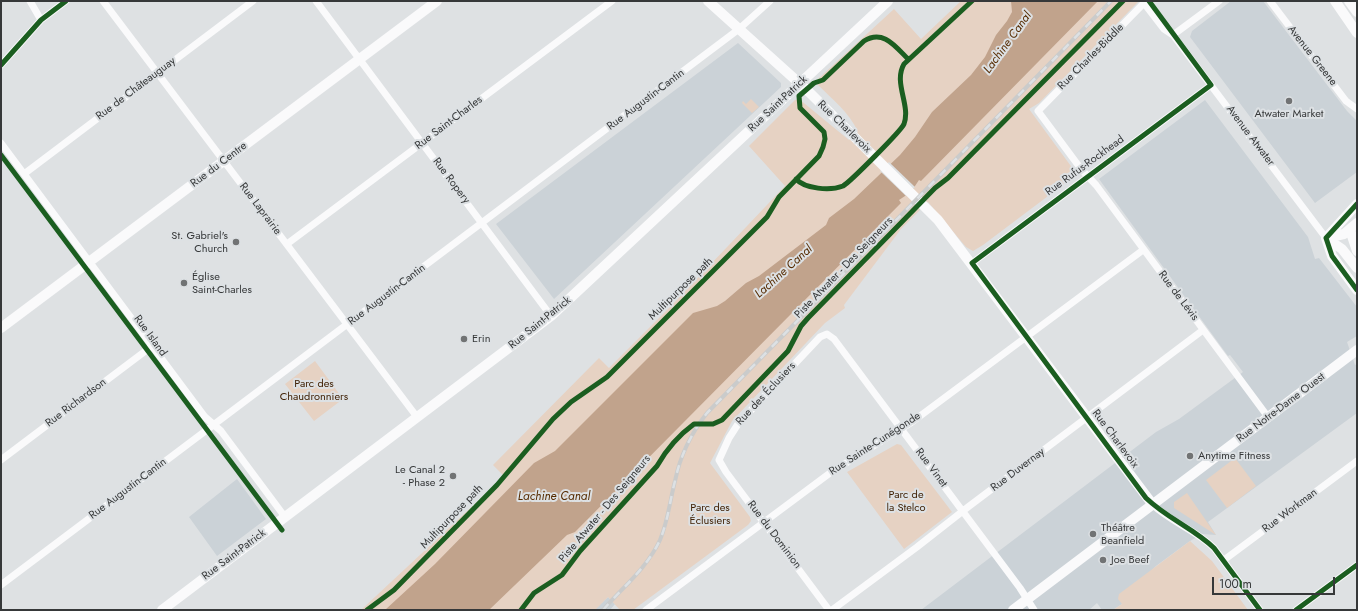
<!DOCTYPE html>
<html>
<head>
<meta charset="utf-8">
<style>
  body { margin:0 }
  #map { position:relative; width:1358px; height:611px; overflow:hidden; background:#dee1e3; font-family:Jost,sans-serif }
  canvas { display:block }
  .frame { position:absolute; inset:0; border:2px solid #363839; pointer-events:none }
  .scale { position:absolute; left:1212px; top:577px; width:123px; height:18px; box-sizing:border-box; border:2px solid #363839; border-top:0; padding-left:5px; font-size:12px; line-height:14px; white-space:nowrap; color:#363839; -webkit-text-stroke:3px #dde1e4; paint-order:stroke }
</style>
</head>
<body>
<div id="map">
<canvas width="1358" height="611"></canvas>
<div class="frame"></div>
<div class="scale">100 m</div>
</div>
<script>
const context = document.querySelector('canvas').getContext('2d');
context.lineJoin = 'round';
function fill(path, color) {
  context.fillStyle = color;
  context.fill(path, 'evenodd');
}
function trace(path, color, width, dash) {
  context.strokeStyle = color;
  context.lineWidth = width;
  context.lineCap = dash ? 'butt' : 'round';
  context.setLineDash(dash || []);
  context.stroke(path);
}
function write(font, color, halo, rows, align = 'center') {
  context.font = font + ' Jost,sans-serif';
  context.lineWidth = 4;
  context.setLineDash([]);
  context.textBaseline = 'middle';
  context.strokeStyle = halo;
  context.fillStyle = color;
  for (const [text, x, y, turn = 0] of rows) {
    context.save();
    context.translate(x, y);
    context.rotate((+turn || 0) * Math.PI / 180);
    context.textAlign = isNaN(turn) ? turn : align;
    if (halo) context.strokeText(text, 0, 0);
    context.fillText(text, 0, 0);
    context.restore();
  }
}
fill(new Path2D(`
  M1231,1H1263L1347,111L1357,121V172L1315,203L1190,37L1192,31Z
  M738,43L781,83V87L554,299L496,224Z
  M1205,100L1308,237L1315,259L1319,258L1357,307V336L1347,342L1355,365L1357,364V413L1208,522L1216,535L1202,534L1190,541L1156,566L1122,604L1113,610H1102L1097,603L1089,610H921L1156,432L1179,419L1243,372L1230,355L1228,356L1099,179Z
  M237,479L266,519L217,556L189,517Z
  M608,597L615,604L610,610H594Z`), '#cbd2d7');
fill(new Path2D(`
  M961,1H1139L1039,103L1029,109L1076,173V175L983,245L973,251L966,247L928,202L901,229L844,305L845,308L825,323L732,421L710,463L750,517L751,521L748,525L633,610H620L608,597L595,610H361L496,484L503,475L493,465L599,358L609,368L671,306L785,186L749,146L795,100L799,99L849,140L858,132C849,112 833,100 817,84L818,79L894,9L921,39Z
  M751,99L759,107L752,113L742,103L743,101L746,104Z
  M315,361L343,399L314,421L285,384Z
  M897,444L901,445L952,512L904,549L847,472Z
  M1235,458L1256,486L1227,508L1206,480Z
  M1187,493L1216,535L1174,508V502Z
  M1190,541L1212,561L1248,610H1113L1122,604L1118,599L1119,594Z`), '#e6d2c3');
fill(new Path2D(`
  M1011,1H1098L921,181L919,180L911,192L899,200L901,203L575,532L567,535L489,610H385L435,564L534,463L555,451L693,313L717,306L725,301L746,283L759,276L826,225L829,218L854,199L900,155L915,137L932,112L971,75L985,57L996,35L1007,21L1012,12Z`), '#c1a38c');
fill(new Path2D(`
  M889,162L915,187L906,196L880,171Z`), '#dee1e3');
trace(new Path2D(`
  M30,1L41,20
  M103,1L417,417
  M316,1L551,316
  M1270,1L1346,101L1357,109
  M1173,35L1219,1
  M1,65L41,20L66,1
  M1,143L205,417L221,431L285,517
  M24,174L253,1
  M287,244L612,1
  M972,263L1211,85
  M1268,417L1096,185L1081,169L1038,111L1144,3L1164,29L1173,35L1326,238
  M1,460L152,346
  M1153,505C1171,522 1196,530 1214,548L1260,610
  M1224,560L1357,461
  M1,585L739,29L770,1
  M646,610L830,473L912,422L1143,250
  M829,610L726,472L719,460L729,438L738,424L820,337L827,334L834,339L1020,588L1034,610
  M832,610L917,547L968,507L1203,330
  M1296,610L1357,565`), '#fafafb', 7);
trace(new Path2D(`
  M708,1L809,92L938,220L1153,505
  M1335,1L1357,33
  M1349,1L1357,12
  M1350,230L1357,251
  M1326,238L1332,256L1357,290
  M1326,238L1357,204
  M1326,238L1342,249L1357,268
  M1326,238L1344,234L1357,223
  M1,328L437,1
  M162,610L551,316L888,1
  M1013,610L1357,350`), '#fafafb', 10);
const rail = new Path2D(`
  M603,610C623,587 647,568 660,540C668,521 670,500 675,481C680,456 692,432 707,413L1111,1`);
trace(rail, '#cacbcb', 4);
trace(rail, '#dde1e4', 2.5, [8]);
trace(new Path2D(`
  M1149,1L1211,85L972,263L1146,498C1168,519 1193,528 1214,548L1260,610
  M1,65L41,20L66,1
  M1,155L282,530
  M796,179C805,189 830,191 843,186C850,182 901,131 904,124C911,105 893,83 904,64L972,1
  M1357,204L1326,238L1332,256L1357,290
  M367,610L394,590L497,485L553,419L571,402L607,377L767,217L779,197L819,156L823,147L825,139L824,132L800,108L799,96L814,83L823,80L864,41C883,29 895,46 908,59
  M521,610L534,593L562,575L580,551L657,466C666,450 679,435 694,424H713L722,420L788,351L801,326L808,318L935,188L948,178L1123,1
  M1296,610L1357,565`), '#1b5e20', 5);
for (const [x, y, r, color] of [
  [1289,101,4,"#717374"],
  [236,242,4,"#717374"],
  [184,283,4,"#717374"],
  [464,339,4,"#717374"],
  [1190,456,4,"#717374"],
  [453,476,4,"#717374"],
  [1093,534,4,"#717374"],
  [1103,560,4,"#717374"]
]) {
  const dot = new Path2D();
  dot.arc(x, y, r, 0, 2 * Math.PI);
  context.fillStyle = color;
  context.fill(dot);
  trace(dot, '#dde1e4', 1.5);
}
write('11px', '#363839', '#dde1e4', [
  ["Avenue Greene",1312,56,52],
  ["Rue Charles-Biddle",1091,57,-45],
  ["Rue de Châteauguay",136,89,-37],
  ["Rue Augustin-Cantin",646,100,-37],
  ["Rue Saint-Patrick",778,104,-43],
  ["Rue Saint-Charles",449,123,-37],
  ["Rue Charlevoix",844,127,44],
  ["Avenue Atwater",1250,136,53],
  ["Rue du Centre",219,165,-37],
  ["Rue Rufus-Rockhead",1085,166,-36],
  ["Rue Ropery",451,181,53],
  ["Rue Laprairie",260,209,53],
  ["Piste Atwater - Des Seigneurs",844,268,-46],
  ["Multipurpose path",681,289,-44],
  ["Rue Augustin-Cantin",387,295,-37],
  ["Rue de Lévis",1178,296,53],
  ["Rue Saint-Patrick",540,323,-39],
  ["Rue Island",150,336,54],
  ["Rue des Éclusiers",766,394,-47],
  ["Rue Richardson",76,403,-37],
  ["Rue Notre-Dame Ouest",1281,408,-37],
  ["Rue Charlevoix",1115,439,53],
  ["Rue Sainte-Cunégonde",875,444,-33],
  ["Rue Vinet",931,468,53],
  ["Rue Duvernay",1018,470,-37],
  ["Rue Augustin-Cantin",128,489,-37],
  ["Piste Atwater - Des Seigneurs",605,509,-50],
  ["Rue Workman",1290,511,-37],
  ["Multipurpose path",452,517,-46],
  ["Rue du Dominion",774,535,53],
  ["Rue Saint-Patrick",234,555,-37]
]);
write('11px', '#363839', '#dde1e4', [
  ["Atwater Market",1289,114,"center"],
  ["St. Gabriel's",228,236,"right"],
  ["Church",228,249,"right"],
  ["Église",192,277],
  ["Saint-Charles",192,290],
  ["Erin",472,339],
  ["Anytime Fitness",1198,456],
  ["Le Canal 2",445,470,"right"],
  ["- Phase 2",445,483,"right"],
  ["Théâtre",1101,528],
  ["Beanfield",1101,541],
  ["Joe Beef",1111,560]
], 'left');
write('11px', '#422307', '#dde1e4', [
  ["Parc des",314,384],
  ["Chaudronniers",314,397],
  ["Parc de",906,495],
  ["la Stelco",906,508],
  ["Parc des",710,508],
  ["Éclusiers",710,521]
]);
write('italic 12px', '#562b00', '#dde1e4', [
  ["Lachine Canal",1008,43,-54],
  ["Lachine Canal",784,272,-42],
  ["Lachine Canal",554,497]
]);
</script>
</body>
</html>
